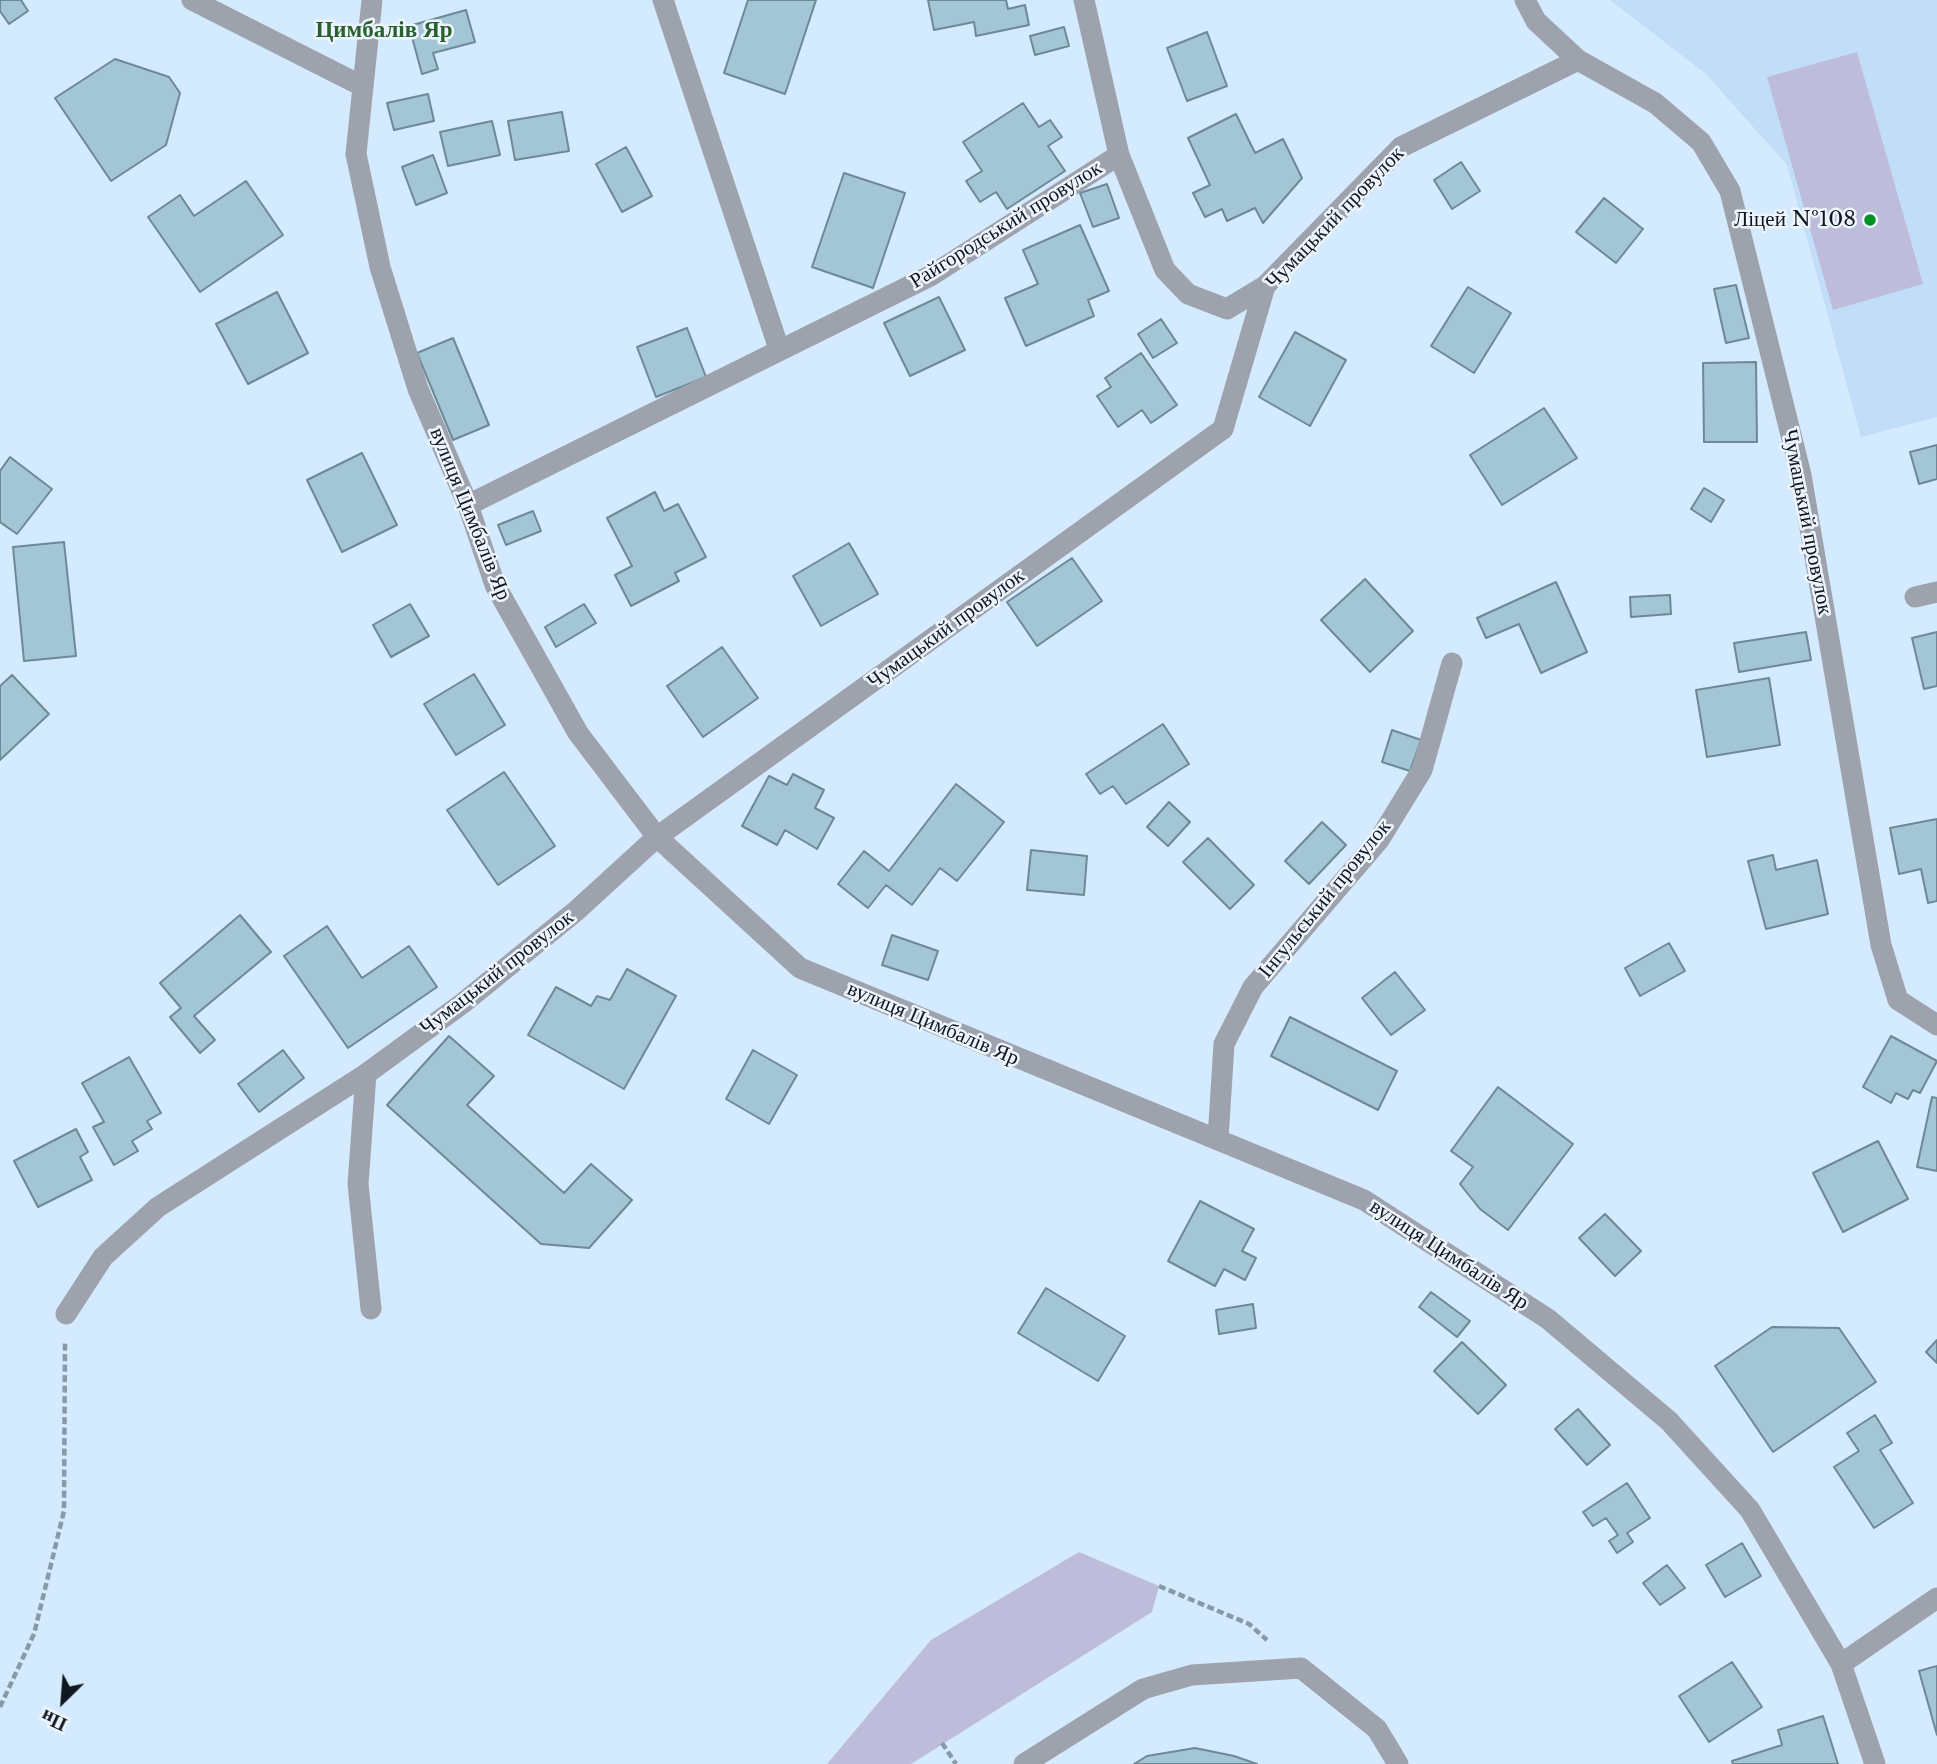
<!DOCTYPE html>
<html>
<head>
<meta charset="utf-8">
<style>
  body { margin:0 }
  #map { position:relative; width:1937px; height:1764px; overflow:hidden; background:#d4eafe; font-family:"Libre Baskerville",serif }
  canvas { display:block }
  .north { position:absolute; left:28px; top:1666px; width:70px; height:70px; -webkit-text-stroke:5px #edf5fe; paint-order:stroke; rotate:205deg; font-size:19px; font-weight:700; line-height:28px; text-align:center; color:#10171e }
  .north::after { content:''; display:block; margin:auto; width:24px; height:32px; background:#10171e; clip-path:polygon(50% 0,100% 100%,50% 72%,0 100%) }
</style>
</head>
<body>
<div id="map">
<canvas width="1937" height="1764"></canvas>
<div class="north">Пн</div>
</div>
<script>
const context = document.querySelector('canvas').getContext('2d');
context.lineJoin = 'round';
function fill(path, color) {
  context.fillStyle = color;
  context.fill(path, 'evenodd');
}
function trace(path, color, width, dash) {
  context.strokeStyle = color;
  context.lineWidth = width;
  context.lineCap = dash ? 'butt' : 'round';
  context.setLineDash(dash || []);
  context.stroke(path);
}
function write(font, color, halo, rows, align = 'center') {
  context.font = font + ' "Libre Baskerville",serif';
  context.lineWidth = 5;
  context.setLineDash([]);
  context.textBaseline = 'middle';
  context.strokeStyle = halo;
  context.fillStyle = color;
  for (const [text, x, y, turn = 0] of rows) {
    context.save();
    context.translate(x, y);
    context.rotate((+turn || 0) * Math.PI / 180);
    context.textAlign = isNaN(turn) ? turn : align;
    if (halo) context.strokeText(text, 0, 0);
    context.fillText(text, 0, 0);
    context.restore();
  }
}
fill(new Path2D(`
  M1610,0H1937V417L1861,437L1787,165L1706,74Z`), '#c2ddf7');
fill(new Path2D(`
  M1857,52L1923,284L1833,310L1767,77Z
  M1079,1552L1159,1586L1152,1612L911,1764H827L931,1640Z`), '#bdbcda');
const building = new Path2D(`
  M0,0H21L28,11L9,24L0,11Z
  M748,0H816L785,94L724,73Z
  M928,0H1006L1008,9L1025,5L1029,25L976,36L974,22L934,30Z
  M466,10L475,42L433,53L438,69L422,74L409,26Z
  M1064,27L1069,46L1035,55L1030,36Z
  M1207,32L1227,86L1187,101L1167,48Z
  M115,59L169,77L180,93L166,145L111,181L55,98Z
  M428,94L434,121L394,130L387,103Z
  M1023,103L1039,127L1050,120L1062,137L1048,146L1065,171L1007,209L996,192L980,202L966,181L982,171L963,142Z
  M562,112L569,151L515,160L508,121Z
  M1236,114L1255,153L1283,139L1302,178L1263,223L1255,208L1227,221L1222,209L1205,217L1193,193L1210,185L1188,138Z
  M492,121L500,155L448,166L440,132Z
  M626,147L652,196L622,212L596,164Z
  M433,155L447,193L416,205L402,167Z
  M1461,162L1480,191L1452,209L1434,180Z
  M844,173L905,193L873,288L812,267Z
  M246,181L283,235L200,292L148,217L180,195L194,216Z
  M1107,184L1119,218L1093,227L1080,193Z
  M1604,198L1643,229L1616,263L1576,232Z
  M1080,225L1109,291L1088,300L1094,316L1026,346L1005,298L1038,284L1023,250Z
  M1736,285L1749,338L1726,343L1714,289Z
  M1468,287L1511,313L1474,373L1431,346Z
  M277,292L308,353L248,384L216,324Z
  M939,297L965,350L910,376L884,323Z
  M1161,319L1177,343L1153,358L1138,334Z
  M687,328L706,377L656,397L637,347Z
  M1295,332L1346,360L1310,426L1259,397Z
  M453,338L489,425L453,440L417,353Z
  M1141,353L1177,405L1151,423L1142,410L1118,427L1097,396L1111,387L1105,378Z
  M1756,362L1757,442H1704L1703,363Z
  M1544,408L1577,458L1502,505L1470,455Z
  M1937,445V479L1919,484L1910,452Z
  M362,453L397,525L342,552L307,480Z
  M10,457L52,489L17,534L0,522V471Z
  M1704,488L1724,500L1711,522L1691,509Z
  M655,492L664,511L678,504L706,557L675,573L679,581L631,606L615,575L632,566L607,518Z
  M533,511L541,531L506,545L498,525Z
  M64,542L76,656L24,661L13,547Z
  M849,543L878,594L821,626L793,576Z
  M1072,558L1102,601L1037,646L1007,602Z
  M1365,579L1413,631L1370,672L1321,620Z
  M1556,582L1587,652L1541,673L1519,624L1486,638L1477,618Z
  M1670,595L1671,614L1631,617L1630,597Z
  M410,604L429,636L391,657L373,625Z
  M584,604L596,623L556,647L545,627Z
  M1806,632L1811,660L1739,672L1734,643Z
  M1937,632V686L1924,689L1912,638Z
  M722,647L758,698L703,737L667,686Z
  M474,674L505,725L456,755L424,704Z
  M12,675L49,714L0,760V686Z
  M1769,678L1780,745L1707,757L1696,690Z
  M1163,724L1189,764L1126,804L1113,786L1100,794L1086,774Z
  M1392,730L1421,740L1410,771L1382,762Z
  M504,772L555,846L498,885L447,810Z
  M793,774L824,790L815,808L834,818L817,849L785,830L777,845L742,826L769,776L787,785Z
  M956,784L1004,822L957,881L940,868L912,905L886,885L868,908L838,884L864,851L889,871Z
  M1169,802L1190,822L1168,846L1147,827Z
  M1937,819V901L1928,903L1921,869L1899,874L1890,828Z
  M1322,822L1346,845L1309,884L1285,861Z
  M1208,838L1254,885L1230,909L1183,862Z
  M1031,850L1087,856L1084,895L1027,890Z
  M1773,855L1776,870L1817,860L1828,914L1766,929L1748,861Z
  M240,915L271,952L194,1016L215,1040L200,1053L170,1017L181,1008L160,983Z
  M327,926L362,978L409,946L437,987L348,1048L284,956Z
  M892,935L938,951L928,980L882,965Z
  M1669,943L1685,971L1640,996L1625,968Z
  M627,969L676,996L624,1089L528,1035L556,987L591,1006L597,996L610,1000Z
  M1395,972L1425,1010L1391,1035L1362,998Z
  M1290,1017L1397,1071L1378,1110L1271,1056Z
  M449,1036L494,1076L467,1105L564,1193L591,1164L632,1200L589,1248L541,1244L387,1105Z
  M1891,1036L1937,1061L1920,1093L1913,1090L1908,1099L1896,1093L1891,1103L1863,1087Z
  M283,1050L304,1078L259,1112L238,1084Z
  M753,1050L797,1075L769,1124L726,1099Z
  M129,1057L161,1113L147,1121L152,1129L132,1141L138,1151L114,1165L93,1127L104,1122L82,1083Z
  M1498,1087L1573,1144L1508,1230L1480,1209L1460,1184L1473,1167L1451,1151Z
  M1932,1097L1937,1098V1171L1917,1167Z
  M76,1129L88,1152L80,1157L92,1180L38,1207L14,1161Z
  M1878,1141L1908,1199L1843,1232L1813,1173Z
  M1200,1201L1254,1229L1242,1251L1256,1258L1245,1280L1224,1269L1215,1286L1168,1261Z
  M1605,1214L1641,1251L1615,1276L1579,1238Z
  M1046,1288L1125,1336L1098,1381L1018,1333Z
  M1431,1292L1470,1321L1457,1337L1419,1307Z
  M1253,1304L1256,1328L1219,1334L1216,1310Z
  M1772,1327L1839,1328L1876,1382L1773,1452L1715,1366Z
  M1937,1340V1363L1926,1352Z
  M1462,1342L1506,1385L1478,1414L1434,1371Z
  M1578,1409L1610,1445L1587,1465L1555,1429Z
  M1875,1415L1892,1443L1880,1450L1913,1503L1874,1528L1834,1467L1859,1451L1847,1433Z
  M1627,1483L1650,1518L1627,1533L1633,1542L1617,1553L1609,1541L1618,1535L1606,1518L1593,1526L1583,1512Z
  M1742,1543L1761,1576L1725,1597L1706,1565Z
  M1667,1565L1685,1588L1660,1605L1643,1583Z
  M1732,1662L1762,1707L1709,1742L1679,1696Z
  M1937,1666V1735L1919,1671Z
  M1823,1716L1838,1764H1733L1732,1761L1782,1745L1778,1730Z
  M1195,1748L1234,1756L1257,1764H1134L1147,1756Z`);
fill(building, '#a2c6d5');
trace(building, '#6e8995', 2);
trace(new Path2D(`
  M1159,1586L1249,1624L1267,1640
  M0,1707L34,1634L64,1511L65,1343
  M942,1743L956,1764`), '#8999a8', 4.5, [7, 3.5]);
trace(new Path2D(`
  M663,0L779,349
  M366,1074L358,1184L371,1309
  M1024,1764L1143,1689L1192,1675L1301,1668L1377,1729L1398,1764`), '#9da2ac', 21);
trace(new Path2D(`
  M192,0L362,86
  M372,0L356,154L380,267L418,389L468,505L495,585L578,733L657,837L800,968L1364,1200L1548,1319L1669,1421L1750,1510L1841,1664L1875,1764
  M1084,0L1119,155L1165,270L1188,294L1227,309L1265,286
  M1525,0L1536,21L1578,60L1655,103L1701,142L1730,191L1801,475L1881,945L1898,1000L1937,1025
  M468,505L932,275L1119,155
  M1915,597L1937,592
  M1218,1139L1224,1044L1253,987L1379,840L1422,770L1452,663
  M66,1314L103,1257L158,1207L366,1074L463,1003L576,911L657,837L1223,429L1265,286L1401,147L1578,60
  M1841,1664L1937,1598`), '#9da2ac', 21);
for (const [x, y, r, color] of [
  [1870,220,7,"#009125"]
]) {
  const dot = new Path2D();
  dot.arc(x, y, r, 0, 2 * Math.PI);
  context.fillStyle = color;
  context.fill(dot);
  trace(dot, '#edf5fe', 2.5);
}
write('21px', '#10171e', '#edf5fe', [
  ["Чумацький провулок",1335,218,-46],
  ["Райгородський провулок",1006,225,-32],
  ["вулиця Цимбалів Яр",470,514,68],
  ["Чумацький провулок",1807,522,79],
  ["Чумацький провулок",946,629,-36],
  ["Інгульський провулок",1325,899,-51],
  ["Чумацький провулок",497,973,-38],
  ["вулиця Цимбалів Яр",933,1024,23],
  ["вулиця Цимбалів Яр",1449,1255,33]
]);
write('21px', '#10171e', '#edf5fe', [
  ["Ліцей №108",1856,220]
], 'right');
write('bold 23px', '#29602d', '#edf5fe', [
  ["Цимбалів Яр",384,31]
]);
</script>
</body>
</html>
